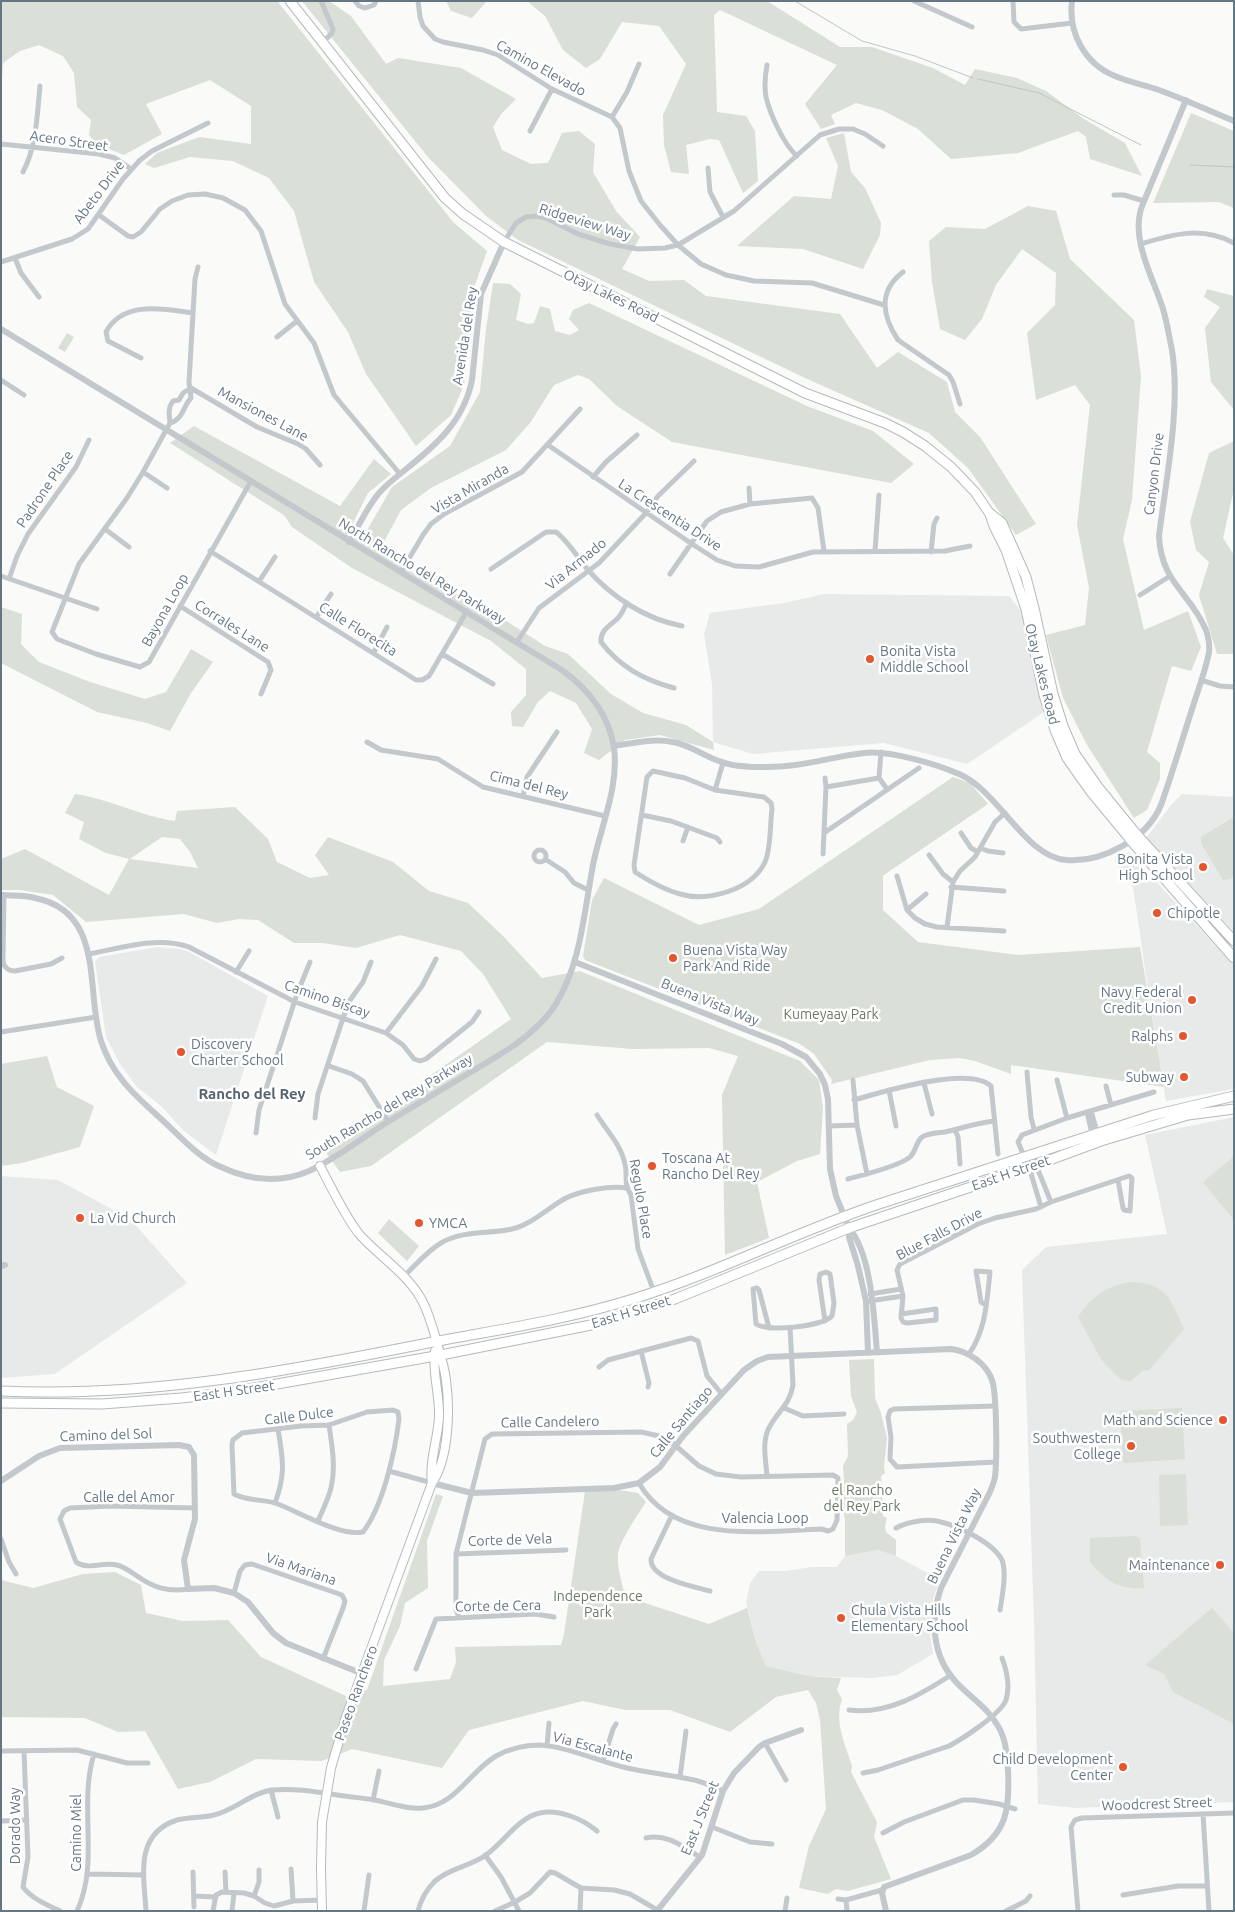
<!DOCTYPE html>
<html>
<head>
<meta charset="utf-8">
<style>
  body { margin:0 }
  #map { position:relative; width:1235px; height:1912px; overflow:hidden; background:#fafaf8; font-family:Ubuntu,sans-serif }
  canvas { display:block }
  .frame { position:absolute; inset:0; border:2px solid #657683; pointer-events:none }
</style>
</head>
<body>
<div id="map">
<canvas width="1235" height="1912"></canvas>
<div class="frame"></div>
</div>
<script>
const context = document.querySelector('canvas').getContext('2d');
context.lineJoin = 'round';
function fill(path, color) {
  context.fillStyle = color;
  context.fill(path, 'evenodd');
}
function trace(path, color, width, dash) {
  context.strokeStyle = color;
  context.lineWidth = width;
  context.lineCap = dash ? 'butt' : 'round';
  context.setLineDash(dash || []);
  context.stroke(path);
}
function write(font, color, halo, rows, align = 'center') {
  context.font = font + ' Ubuntu,sans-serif';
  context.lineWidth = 5;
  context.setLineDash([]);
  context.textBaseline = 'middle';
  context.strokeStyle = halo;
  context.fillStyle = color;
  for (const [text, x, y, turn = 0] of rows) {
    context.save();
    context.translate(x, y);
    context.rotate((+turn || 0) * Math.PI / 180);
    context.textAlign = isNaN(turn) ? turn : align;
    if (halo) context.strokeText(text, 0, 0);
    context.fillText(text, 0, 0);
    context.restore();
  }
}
fill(new Path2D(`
  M824,594L1009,596L1022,612L1044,712L967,764L884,743L753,754L713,742L712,684L704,634L710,613L784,603Z
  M1182,794L1234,797V932L1146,838L1172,804Z
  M1129,852L1234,966V1089L1166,1101L1148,989L1133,887L1116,864L1115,858Z
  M157,947L180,949L189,952L268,996L216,1155L184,1131L161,1106L137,1087L120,1064L106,1037L95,962L99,957Z
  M1234,1117V1802L1075,1808L1038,1804L1034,1621L1022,1270L1046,1247L1167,1234L1145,1135Z
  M1,1176L58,1180L130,1219L187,1283L55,1374L1,1378Z
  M878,1550L896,1556L940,1580L933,1599L930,1634L933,1654L897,1675L872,1678L809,1676L766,1666L756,1642L746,1603L750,1583L759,1571H786L811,1567H837L845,1556Z`), '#e8e9e9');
fill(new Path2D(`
  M1,1L278,2L453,222L487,251L473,290L464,385L451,415L416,446L366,374L348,332L314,282L294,211L269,178L233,161L190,157L154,168L145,164L157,153L199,137L251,144V106L210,80L146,104L162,134L124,155L96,144L89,135L91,120L77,107L74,73L63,56L39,45L20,51L3,63L1,94Z
  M302,1H329L351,16L386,64L398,58L461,68L516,99L502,113L493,127L502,150L531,164L548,163L562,133L579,131L595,144L593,172L616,211L640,237L622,269L649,281L684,280L706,296L840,314L877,368L898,352L947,382L955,412L980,437L1036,524L1016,535L968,468L929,433L805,378L518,240L486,216L428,157Z
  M446,1H492L486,2L472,18L451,11Z
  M527,1H767L840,47H872L933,68L965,85L975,69L1017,78L1046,91L1084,119L1125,143L1142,176L1090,159L1086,137L1078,131L1018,153L951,159L918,129L882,110L856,103L831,115L835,124L821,129L805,104L837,65L720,10L714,15L717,112L746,116L755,131L758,181L743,193L719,140L710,139L686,145L689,174L671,172L664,145L663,115L686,64L659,26L622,22L600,59L586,68L563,50L545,16Z
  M1191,113L1234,131V208L1219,202L1153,203Z
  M844,133L851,172L865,188L881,223L880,235L863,269L803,249L737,246L794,196L831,199L838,166L826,138Z
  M1028,206L1056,211L1070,259L1134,320L1141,376L1132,500L1123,539L1144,630L1188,611L1201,647L1191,671L1172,666L1147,752L1160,763V779L1147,810L1134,818L1087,745L1063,698L1046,635L1085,625L1089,588L1077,525L1090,405L1075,385L1036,400L1027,333L1055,305L1056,273L1022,249L996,285L982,319L965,340L940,329L932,282L929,241L946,227L985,229Z
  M493,283L510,284L521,294L516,320L528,324L534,323L540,306L550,309L555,331L570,335L579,330L569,319L573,310L589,303L807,406L873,431L914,464L891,483L672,442L617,406L589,379L578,375L554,385L530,423L506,450L431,488L401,510L379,551L422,579L429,571L545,646L568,654L611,694L643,713L686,725L713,742L714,750L660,735L625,740L599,760L584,753L592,729L576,703L550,691L538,702L523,727L512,726L511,712L526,695V669L491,641L352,568L292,527L284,515L170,443L194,426L340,506L374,459L391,474L368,493L349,531L362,539L392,487L450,446L480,392L486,329Z
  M1207,289L1234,296V410L1211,382L1205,328L1220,307L1204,297Z
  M67,333L74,337L65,352L58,348Z
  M1234,441V489L1223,538L1234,555V654H1217L1199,595L1209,562L1196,550L1190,522L1209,453Z
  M1,607L22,614L21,644L39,662L90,682L145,699L166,692L191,649L213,662L191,693L170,731L147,723L97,712L1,663Z
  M953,777L970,783L988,804L881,877L883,876V910L918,942L1018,955L1140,947L1164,1087L1011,1065V1074L975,1061L960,1058L930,1060L831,1084L832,1080L814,1054L800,1044L585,960L583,956L592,900L604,878L699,925L759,909Z
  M75,794C111,799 139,816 175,821L177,811L235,807L268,839L277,862L310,878L329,875L315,855L328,837L393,862L429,891L468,903L503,936L542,978L580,971L800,1061L819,1080L823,1108L820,1154L797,1161L757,1182L769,1238L725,1255L722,1095L738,1056L709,1048L633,1049L547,1042L371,1166L340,1172L324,1150L511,1019L483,974L461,951L400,935L356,948L322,943H294L258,920L239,919L217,923L184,914L86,922L53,895L20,890H1V859L25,849L109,895L129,859L106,853L79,839L84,822L65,813ZM162,837L180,839L190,852L198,868L130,859Z
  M1234,817V876L1230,879L1223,880L1201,843V837Z
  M47,1056L57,1087L94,1106L80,1147L22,1163L1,1166V1064Z
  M1234,1156V1220L1203,1182Z
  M389,1219L419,1246L407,1261L378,1233Z
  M1129,1282C1167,1283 1170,1298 1184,1329L1149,1370L1142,1371L1131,1381L1120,1379L1102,1361L1078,1317C1093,1296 1103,1288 1129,1282Z
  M874,1359L875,1398L881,1413L887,1438L884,1467L885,1473L881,1476L883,1516L887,1518L885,1526L886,1532L896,1540V1556L878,1550L845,1556V1520L841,1499L844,1481L843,1466L848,1456L847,1424L853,1420L857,1412L851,1396L849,1360Z
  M1182,1408L1185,1459L1123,1463L1120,1411Z
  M1186,1474L1188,1525L1160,1526L1159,1475Z
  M619,1490L638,1493L646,1502C639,1513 619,1542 618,1554C617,1566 621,1578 623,1589L645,1603L709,1624L747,1608L756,1642L766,1666L809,1676L841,1678L837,1690L842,1699C834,1722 845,1744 852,1766L851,1772L877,1822L874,1837L891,1879L848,1891L836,1889L828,1894L799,1888L809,1846L826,1809L820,1720L816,1703L808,1690L776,1697L730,1732L670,1710H625L583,1701L469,1730L442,1768L352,1749L322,1761L256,1759L210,1782L178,1789L145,1731L118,1732L85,1718L1,1717V1580L33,1588L83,1574L115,1572L141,1585L146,1613L183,1621L228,1620L261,1657L346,1696L367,1690L436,1494L443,1496L427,1541L428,1588L405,1603L400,1626L384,1660L383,1686L450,1679L456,1662L455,1647L561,1645L564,1634L585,1491Z
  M1135,1536L1140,1539L1144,1588C1118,1590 1107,1581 1090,1562V1538Z
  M1212,1608L1234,1633V1724L1173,1692L1164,1674L1145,1665Z`), '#dadfd7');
trace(new Path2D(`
  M795,1L862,41L915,56L973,78
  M978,79L1039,93L1141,145
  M1190,165L1234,167`), '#bbc7cb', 1);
const secondary = new Path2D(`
  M320,1166C330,1185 347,1220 360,1235C379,1256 405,1272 420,1297C427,1308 430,1320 434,1332C438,1348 444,1363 446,1380C450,1409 449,1459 432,1483L346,1717L331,1768L322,1822L321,1868L322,1911
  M432,1483C429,1461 438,1439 439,1417C440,1395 432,1373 435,1351`);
const primary = new Path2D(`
  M290,1L445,198L463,214L504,242L805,393L885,423L903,432L925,446L951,467L975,492L990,514L994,526L1006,550L1026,609L1044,695L1055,730L1067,758L1091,792L1134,844L1234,958
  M991,514L1002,523L1026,577L1034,608L1053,694L1063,726L1075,754L1098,787L1138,836L1234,941
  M1,1391C149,1398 294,1370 438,1341C503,1329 569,1319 633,1299C717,1273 795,1232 879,1204L1154,1115L1234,1096
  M1,1403L102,1404L181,1398L226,1393L441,1355L591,1325L675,1299L849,1228L1036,1165L1101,1141L1188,1115L1234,1109`);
trace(secondary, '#b3babf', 10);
trace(primary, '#b5babe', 11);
trace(new Path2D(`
  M321,1L333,29L332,33L323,42
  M355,1L359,6L365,8L374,5L376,1
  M418,1L420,17L423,26L435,39L443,42L483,50L498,55L552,89L612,117L620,128L629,171L641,201L660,225L678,245L701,264L726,275L754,281L812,283L884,305
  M914,1L972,27
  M1013,1L1014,22L1021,29L1072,23
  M767,65C765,76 764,86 766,97C770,114 784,145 797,156
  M612,117L627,92L639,64
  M530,131L552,89
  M1,144L99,154L115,158L131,169
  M708,168L710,192L723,217
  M23,172C37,145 37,115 40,86
  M1114,195H1124L1144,201
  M99,215L128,236L133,237L141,232L160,209L172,201L188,195L205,194L223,198L245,210L261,231L285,304L314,343L334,395L400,474
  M504,242L516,223L526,217L536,216L546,218L578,234L610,244L638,249L665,248L678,245L734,211L820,135L839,129H853L865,134L883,146
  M1141,244C1173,234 1202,226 1234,243
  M15,258L21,273L39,297
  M1,262L72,239L88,229L123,179L140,160L152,151L208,123
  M903,272C878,291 882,316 898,340L949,375L953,382L960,404
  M277,337L297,321
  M141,358L108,341L106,332C123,300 164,309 193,313
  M1,380L24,395
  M191,388L183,393L179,400L173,401L170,406L169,413L170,423L143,472L127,498L79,564L52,632L57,639L96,654L140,667L149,662L251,481
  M191,388L257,427L298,444L306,449L320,465
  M170,423C183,420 183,406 191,398L189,382L195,279L198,267
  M548,445L692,544L717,560L735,566L759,567L813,552L945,551L970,546
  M143,472L167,488
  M593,477L606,462L637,435
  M749,488L750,504
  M105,529L129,547
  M210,551L416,680H422L429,676L467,611
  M875,551L879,495
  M931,552L934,524L937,518
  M491,569L546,532H556C568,541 578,558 588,570C612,597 645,619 682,626
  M401,572L423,535L431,524L444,514L522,472L580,409
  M670,574L702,528L707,521L721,512L750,504L812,498L818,508L824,551
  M1,576L97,609
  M9,579L17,556L28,534L76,467L89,440
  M260,580L275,557
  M1140,595L1170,576
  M627,603C624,608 622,614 618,618C610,626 600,630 601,642C620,667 644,680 674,688
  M180,606L268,662L271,670L261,694
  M317,616L331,594
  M517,642L539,608L599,563L646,513L658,496L694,461
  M374,652L387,627
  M442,654L493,684
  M1201,680L1220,686L1234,687
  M367,742L381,750L438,759L483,787L605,816
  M881,752L879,778L887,789
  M653,771L685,778L715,790L764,797L771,803L772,809C770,824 771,849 765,862C752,890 708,902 680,894C665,890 649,881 635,872L634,865L647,777Z
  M826,787L879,778
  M715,790L723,763
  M523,796L527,777L557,732
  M642,815L671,821L717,838L720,842
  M824,833L919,768
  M961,833L971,848L978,852
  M683,841L688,827
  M980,848L988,851L1003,853
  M534 856a6 6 0 1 1 12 0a6 6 0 1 1-12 0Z
  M823,854L826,787L825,778
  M929,855L943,874L953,882
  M545,859L565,872L574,883L588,890
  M897,876L907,910L915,918L925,924L937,927L1004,931
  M951,887L1004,891
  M4,895L3,961C4,968 9,971 15,971L51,964L62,958
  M907,910L926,894
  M947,927L953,882L960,871L975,857L995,822L1005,813
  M89,954C122,948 157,936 189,947L295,1002L386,1033L403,1045L414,1059L420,1061L426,1059L472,1022L479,1012
  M236,972L249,951
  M1,1032L96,1017
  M386,1033L422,986L436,959
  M329,1066L352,1074L363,1081L388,1121
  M1027,1072L1031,1117L1034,1129
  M853,1080L857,1125L867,1174
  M1057,1080L1067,1118
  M924,1083L932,1114
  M1106,1086L1111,1105
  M889,1090L896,1126
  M854,1100C881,1092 969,1065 991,1086L998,1154
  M1091,1111L1097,1132
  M1087,1112L1092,1134
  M597,1115C607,1131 621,1145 625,1164C628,1176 623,1183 631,1195L638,1249L654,1292
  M315,1118L318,1094L348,1003L363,982L371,962
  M829,1126L857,1125
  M955,1130L958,1137L960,1164
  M256,1133L259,1110L297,994L310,962
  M1024,1156L1018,1142L1022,1135L1067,1118L1154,1092
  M1036,1165L1051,1202
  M1029,1167L1041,1207
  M848,1179C863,1175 900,1166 910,1157C916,1151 916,1142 922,1137C928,1133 938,1133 945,1132C962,1128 977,1123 994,1121
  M404,1276C416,1265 427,1251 441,1243C464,1229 492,1235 516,1228C535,1222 549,1207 566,1198C580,1191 611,1185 626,1188
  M870,1294L901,1289
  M869,1301L903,1296
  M901,1314L936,1309V1320L907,1323L903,1322L901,1318L903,1296L897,1270L900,1264L978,1224L995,1218L1036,1209L1051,1202L1129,1176L1132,1178L1130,1211L1124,1210L1123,1208L1118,1180
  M769,1328L759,1290L757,1288L753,1289L756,1324C768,1332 821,1327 832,1316L834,1303L830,1274L826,1272L820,1274L819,1280L825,1321
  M641,1351L649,1383L648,1387
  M969,1354C986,1330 987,1300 990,1272L976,1271L981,1302L986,1305
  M599,1367L608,1360L691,1338L698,1341L707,1376L721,1393
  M995,1406L894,1409L890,1411L888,1417L891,1437L890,1459L897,1467L996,1462
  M784,1408L803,1416L844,1414
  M393,1410L398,1412L399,1419C395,1452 383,1506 363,1532C340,1537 298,1511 275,1503C262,1499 246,1501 234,1494L232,1445L233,1440L242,1433L301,1426L329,1425L367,1412Z
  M389,1471L432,1483
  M767,1476C766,1460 761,1441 770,1426C779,1410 790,1404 793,1385L790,1327
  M275,1503C286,1473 283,1460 278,1429
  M672,1515L651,1559C650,1579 695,1587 710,1591
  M318,1521C322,1511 328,1500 331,1488C336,1467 332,1446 329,1425
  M896,1528C907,1522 925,1519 937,1521C956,1525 993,1542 1002,1560C1007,1573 1002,1597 1000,1610
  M1,1539L9,1562L16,1574
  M456,1554L566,1550
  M188,1589C168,1592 154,1588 137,1576C131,1572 125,1567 117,1565C103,1561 88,1571 76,1562L60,1519L64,1511L70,1508L110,1506L195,1508
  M234,1593L240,1571L245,1565L252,1564L342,1595L345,1601L343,1608L323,1659
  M459,1617L456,1610V1554L485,1439L492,1434L641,1432L659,1436L669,1440L699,1466L716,1474L741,1477L833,1475L838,1478L837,1520L833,1529L828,1531L821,1529C761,1531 674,1545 639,1483
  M416,1669L436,1619L535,1614L554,1617
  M849,1710C887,1715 920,1695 951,1675
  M765,1743L786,1780
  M547,1746L549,1723
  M1,1751L77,1750L127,1763H148
  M24,1751L28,1857L23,1887C31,1898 47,1905 60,1911
  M603,1761L613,1729L616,1724
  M863,1773L878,1770L949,1746C962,1739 1001,1714 1006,1700C1010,1687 1007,1671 1002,1658
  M680,1777L686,1731
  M271,1790L278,1817
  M373,1800L379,1771
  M1203,1814L1209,1911
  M1,1821L27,1820
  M712,1827L750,1842L772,1844
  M883,1833L904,1822L963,1800H974L999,1804L1015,1809
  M646,1838C667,1833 683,1847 700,1857
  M485,1855L501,1877L519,1911
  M291,1869L293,1901
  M193,1872L194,1907
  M225,1872L226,1892
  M88,1874L144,1875
  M1123,1895L1178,1886H1207
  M194,1896L216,1897
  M254,1896L259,1882V1870
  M838,1899L846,1900L882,1890
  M846,1900L847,1911
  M77,1911C100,1862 78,1806 94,1754
  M146,1911C144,1876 134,1834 177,1820C189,1817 202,1818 214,1815C235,1810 252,1792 273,1790C295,1788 317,1792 337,1795C350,1797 363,1798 375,1800C390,1803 408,1810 423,1808C456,1805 469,1772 496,1756C509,1749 524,1745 539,1745C567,1746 600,1762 627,1768C649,1773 672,1775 694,1780C704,1782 713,1787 723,1791
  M213,1911L216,1895L222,1892L244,1893L254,1896L265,1903L274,1906L293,1901L322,1900
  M232,1911L234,1893
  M364,1911L369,1875
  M418,1911C421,1899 427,1889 435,1881C450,1868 471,1866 486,1855C504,1842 519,1817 540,1813C559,1809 583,1819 597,1831
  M495,1911L515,1902L530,1893L550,1872L555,1873L581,1888L614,1890L630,1894L659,1911
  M580,1911L581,1888
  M785,1911L787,1898
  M1006,1911L1026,1901L1030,1896
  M1078,1911L1071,1827L1075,1820L1082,1818L1234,1813`), '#c3c8cc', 5);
trace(new Path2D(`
  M1072,1C1068,33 1085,64 1115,76C1129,82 1144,85 1159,90C1184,99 1209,111 1234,121
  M1,329L562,670C588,689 609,715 614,748C619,785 602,824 594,860C584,909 582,964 554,1007C533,1037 500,1055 469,1073C443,1089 417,1104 391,1120C364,1136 338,1158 309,1171C298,1176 283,1179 270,1179C254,1179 236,1174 221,1167C197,1157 178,1134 159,1117C147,1106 133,1094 123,1081C113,1069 106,1056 101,1041C85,991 106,912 35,898C24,895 13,896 1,895
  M349,542C359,526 367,507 379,493C387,484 396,477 405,470C436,445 464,421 472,380L481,294L504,242
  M614,746C633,743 653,738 673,742C691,745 705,757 722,762C734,767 751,767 763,767C798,768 830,757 864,753C889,750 936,764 959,774C998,790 1025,857 1066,860C1102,863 1147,839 1161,805C1173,771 1183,737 1194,703C1199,687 1206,669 1209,652C1210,645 1208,636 1206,630C1190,592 1161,583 1159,536C1166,479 1181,407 1172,350C1169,336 1167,322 1163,309C1153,277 1130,239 1142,206L1186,100
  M575,962L782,1044L806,1057L820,1074L825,1085L828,1099L830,1169L836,1196L849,1228V1237L858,1266L866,1301L868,1353
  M849,1228C872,1255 874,1318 877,1352
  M1,1266L5,1265
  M1,1481L39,1456L60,1448L179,1445L189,1447L194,1455L195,1519L184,1560L188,1589L214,1588L234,1593L248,1602L273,1633L286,1643L363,1674
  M432,1483L472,1493L614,1488L639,1483L660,1467L683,1436L744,1370L757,1361L768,1357L951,1349C968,1351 986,1363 992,1380C997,1394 997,1461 995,1477C994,1482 992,1487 990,1492L941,1588C930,1620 932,1656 956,1682C970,1697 988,1708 998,1726C1006,1739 1007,1755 1008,1770C1010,1810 1007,1834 971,1855L884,1887L882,1893L886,1911
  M657,1911L702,1855L723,1791L734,1773L759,1747L765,1743L801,1730`), '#c3c8cc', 6);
trace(secondary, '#fff', 8);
trace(primary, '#fff', 9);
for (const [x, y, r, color] of [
  [870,659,5,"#e4572e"],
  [1203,867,5,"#e4572e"],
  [1157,913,5,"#e4572e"],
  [673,958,5,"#e4572e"],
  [1192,1000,5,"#e4572e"],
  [1183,1036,5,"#e4572e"],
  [181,1052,5,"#e4572e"],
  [1184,1077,5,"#e4572e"],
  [652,1166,5,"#e4572e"],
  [80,1218,5,"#e4572e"],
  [419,1223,5,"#e4572e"],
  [1223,1420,5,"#e4572e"],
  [1131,1446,5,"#e4572e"],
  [1220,1565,5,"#e4572e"],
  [841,1618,5,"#e4572e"],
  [1123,1767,5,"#e4572e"]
]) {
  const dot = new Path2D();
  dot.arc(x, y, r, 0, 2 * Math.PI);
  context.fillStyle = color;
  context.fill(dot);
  trace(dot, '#fff', 2);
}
write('14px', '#657683', '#fff', [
  ["Camino Elevado",541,68,29],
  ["Acero Street",69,141,8],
  ["Abeto Drive",99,192,-53],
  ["Ridgeview Way",585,222,17],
  ["Otay Lakes Road",611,296,26],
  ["Avenida del Rey",465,336,-81],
  ["Mansiones Lane",263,414,28],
  ["Canyon Drive",1154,474,-83],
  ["Padrone Place",45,489,-56],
  ["Vista Miranda",470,489,-30],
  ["La Crescentia Drive",670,515,33],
  ["Via Armado",576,564,-39],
  ["North Rancho del Rey Parkway",422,571,31],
  ["Bayona Loop",165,610,-61],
  ["Corrales Lane",232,626,32],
  ["Calle Florecita",358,629,32],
  ["Otay Lakes Road",1042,674,76],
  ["Cima del Rey",529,785,14],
  ["Camino Biscay",327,999,19],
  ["Buena Vista Way",710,1002,22],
  ["South Rancho del Rey Parkway",389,1107,-31],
  ["East H Street",1011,1173,-19],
  ["Regulo Place",641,1199,80],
  ["Blue Falls Drive",939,1234,-28],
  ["East H Street",631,1312,-17],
  ["East H Street",234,1391,-8],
  ["Calle Dulce",299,1416,-7],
  ["Calle Candelero",550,1422,-1],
  ["Calle Santiago",681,1422,-50],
  ["Camino del Sol",106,1435,-2],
  ["Calle del Amor",129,1497],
  ["Valencia Loop",765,1518],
  ["Buena Vista Way",954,1536,-64],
  ["Corte de Vela",510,1540,-2],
  ["Via Mariana",301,1569,19],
  ["Corte de Cera",498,1606,-1],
  ["Paseo Ranchero",356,1693,-70],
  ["Via Escalante",593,1747,15],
  ["Woodcrest Street",1157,1804,-2],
  ["East J Street",700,1818,-68],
  ["Dorado Way",15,1826,-90],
  ["Camino Miel",76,1833,-90]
]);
write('14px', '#657683', '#fff', [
  ["Bonita Vista",880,651],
  ["Middle School",880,667],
  ["Bonita Vista",1193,859,"right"],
  ["High School",1193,875,"right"],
  ["Chipotle",1167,913],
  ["Buena Vista Way",683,950],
  ["Park And Ride",683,966],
  ["Navy Federal",1182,992,"right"],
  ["Credit Union",1182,1008,"right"],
  ["Ralphs",1173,1036,"right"],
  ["Discovery",191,1044],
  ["Charter School",191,1060],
  ["Subway",1174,1077,"right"],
  ["Toscana At",662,1158],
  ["Rancho Del Rey",662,1174],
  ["La Vid Church",90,1218],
  ["YMCA",429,1223],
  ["Math and Science",1213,1420,"right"],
  ["Southwestern",1121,1438,"right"],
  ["College",1121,1454,"right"],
  ["Maintenance",1210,1565,"right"],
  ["Chula Vista Hills",851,1610],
  ["Elementary School",851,1626],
  ["Child Development",1113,1759,"right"],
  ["Center",1113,1775,"right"]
], 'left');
write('14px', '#687a64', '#fff', [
  ["Kumeyaay Park",831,1014],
  ["el Rancho",862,1490],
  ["del Rey Park",862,1506],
  ["Independence",598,1596],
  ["Park",598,1612]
]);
write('bold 15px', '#57646e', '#fff', [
  ["Rancho del Rey",252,1094]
]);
</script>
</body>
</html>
